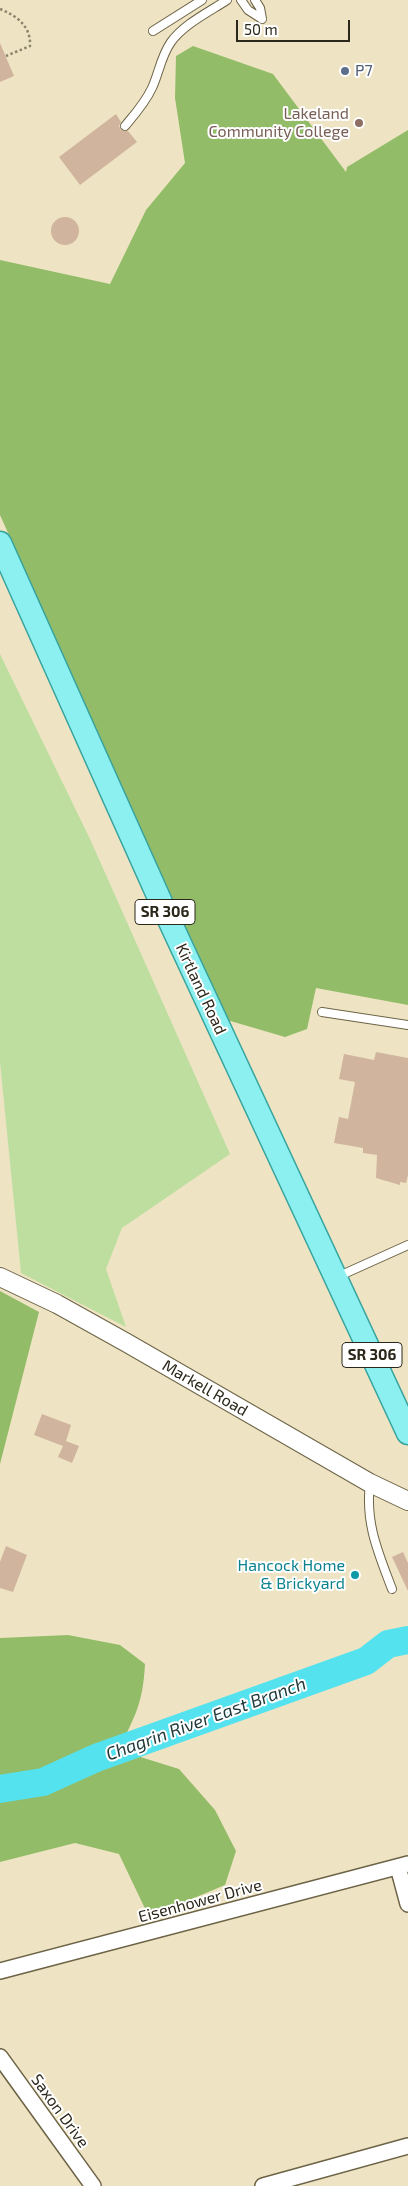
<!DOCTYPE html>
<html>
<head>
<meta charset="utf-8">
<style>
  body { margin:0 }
  #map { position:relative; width:408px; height:2186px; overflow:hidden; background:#eee4c3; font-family:"Exo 2",sans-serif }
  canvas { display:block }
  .scale { position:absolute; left:236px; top:20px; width:114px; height:22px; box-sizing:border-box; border:2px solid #2b271a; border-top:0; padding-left:6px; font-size:15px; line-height:18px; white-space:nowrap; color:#2b271a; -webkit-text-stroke:4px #fff; paint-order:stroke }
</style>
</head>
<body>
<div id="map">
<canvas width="408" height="2186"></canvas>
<div class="scale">50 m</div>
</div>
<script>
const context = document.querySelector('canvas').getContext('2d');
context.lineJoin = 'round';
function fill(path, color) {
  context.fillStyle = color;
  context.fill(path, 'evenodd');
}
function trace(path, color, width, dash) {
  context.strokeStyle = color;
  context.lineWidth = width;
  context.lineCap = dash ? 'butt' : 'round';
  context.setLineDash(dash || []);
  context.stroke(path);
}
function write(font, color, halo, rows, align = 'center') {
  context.font = font + ' "Exo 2",sans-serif';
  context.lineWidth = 4;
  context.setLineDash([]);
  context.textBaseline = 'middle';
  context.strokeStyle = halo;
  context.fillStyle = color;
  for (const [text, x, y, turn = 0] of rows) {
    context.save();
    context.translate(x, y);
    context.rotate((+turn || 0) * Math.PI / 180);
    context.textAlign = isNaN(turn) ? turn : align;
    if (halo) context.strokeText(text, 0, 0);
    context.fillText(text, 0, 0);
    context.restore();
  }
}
fill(new Path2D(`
  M0,654L90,839L230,1154L122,1228L106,1269L126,1327L21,1273L0,1062Z`), '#bedea0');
fill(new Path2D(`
  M193,46L273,74L346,172L347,167L408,130V1005L316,988L307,1029L285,1037L227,1020L0,515V260L110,284L146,210L185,163L175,98L176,56Z
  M0,1291L39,1312L0,1464Z
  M68,1635L120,1645L145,1664C143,1703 135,1717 118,1750L179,1769L215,1810L236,1851L225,1885L149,1917L119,1854L75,1843L0,1862V1638Z`), '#93bc68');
trace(new Path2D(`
  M0,1789L43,1782L96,1758L366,1661L388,1644L408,1640`), '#55e2ef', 28);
fill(new Path2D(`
  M0,43L14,76L0,82Z
  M116,114L121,122L119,126L121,130L128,131L137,142L80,185L59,157Z
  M51 231a14 14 0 1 1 28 0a14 14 0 1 1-28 0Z
  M376,1052L408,1058V1175L406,1183L400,1182V1185L376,1178L377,1155L363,1153V1148L334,1143L339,1117L348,1119L355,1082L339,1079L344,1054L374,1060Z
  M42,1414L71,1425L66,1441L79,1446L72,1463L58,1457L63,1446L34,1435Z
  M6,1546L27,1555L13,1592L0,1588V1562Z
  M403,1552L408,1563V1591L392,1557Z`), '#d0b49d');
const service = new Path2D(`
  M241,0L248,10L262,19
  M255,0L260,8L262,19
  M153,31L202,0
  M125,126C135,114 145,103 152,88C159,73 161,56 171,42C184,24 209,12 227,0
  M322,1012L408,1025
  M337,1277L408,1245
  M370,1483C365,1523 378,1552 392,1589`);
const minor = new Path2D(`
  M398,1867L408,1904
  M0,1971L408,1864
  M0,2057L93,2186
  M263,2186L408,2146`);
const tertiary = new Path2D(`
  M0,1277L57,1304L127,1343L370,1483L408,1501`);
const primary = new Path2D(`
  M0,543L164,909L408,1433`);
trace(service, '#6c6346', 10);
trace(minor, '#6c6346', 18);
trace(tertiary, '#6c6346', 20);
trace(primary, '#37a39d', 25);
trace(new Path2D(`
  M0,9C17,16 31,26 30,46L6,56`), '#8b846d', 2.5, [2.5, 2.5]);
trace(service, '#fff', 8);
trace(minor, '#fff', 15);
trace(tertiary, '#fff', 18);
trace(primary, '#8bf0ef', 22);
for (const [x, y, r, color] of [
  [345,71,5,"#5c6f8a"],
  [359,123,5,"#8d6e63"],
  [355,1575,5,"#0f9aa8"]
]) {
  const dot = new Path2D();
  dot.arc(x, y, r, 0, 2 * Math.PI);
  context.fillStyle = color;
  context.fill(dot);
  trace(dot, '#fff', 2);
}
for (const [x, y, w] of [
  [165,912,60],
  [372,1355,60]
]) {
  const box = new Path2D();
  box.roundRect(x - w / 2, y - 12.5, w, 25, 4);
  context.fillStyle = '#fff';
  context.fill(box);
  trace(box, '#2b271a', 1);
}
write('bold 15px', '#2b271a', null, [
  ["SR 306",165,912],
  ["SR 306",372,1355]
]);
write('16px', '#4e5e75', '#fff', [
  ["P7",355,71]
], 'left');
write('16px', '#785e54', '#fff', [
  ["Lakeland",349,114],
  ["Community College",349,132]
], 'right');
write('16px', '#2b271a', '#fff', [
  ["Kirtland Road",201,989,65],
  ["Markell Road",205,1388,30],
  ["Eisenhower Drive",200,1901,-15],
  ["Saxon Drive",60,2111,54]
]);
write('16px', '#0d838f', '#fff', [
  ["Hancock Home",345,1566],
  ["& Brickyard",345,1584]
], 'right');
write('italic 18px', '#223a3c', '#fff', [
  ["Chagrin River East Branch",206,1719,-20]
]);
</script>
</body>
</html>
